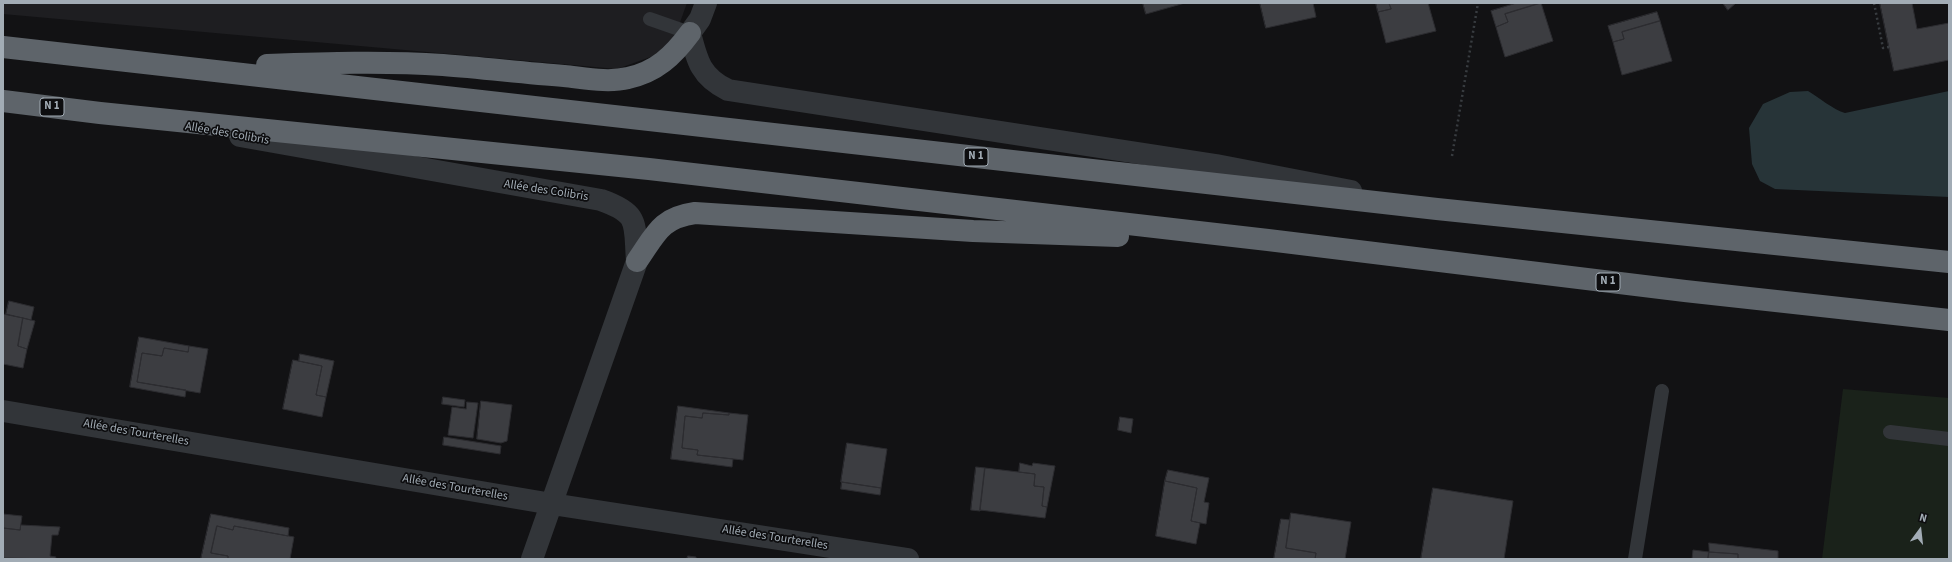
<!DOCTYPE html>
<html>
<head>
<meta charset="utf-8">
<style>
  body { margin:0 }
  #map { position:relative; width:1952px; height:562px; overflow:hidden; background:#121214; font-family:"Source Sans 3",sans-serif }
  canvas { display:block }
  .frame { position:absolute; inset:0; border:4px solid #a2acb5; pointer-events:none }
  .north { position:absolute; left:1900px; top:510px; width:40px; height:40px; -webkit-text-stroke:3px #0d0d0f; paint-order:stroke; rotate:15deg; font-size:11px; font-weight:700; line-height:16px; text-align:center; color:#a2acb5 }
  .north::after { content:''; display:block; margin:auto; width:14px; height:18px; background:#a2acb5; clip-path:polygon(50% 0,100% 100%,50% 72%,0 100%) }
</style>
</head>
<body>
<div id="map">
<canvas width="1952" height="562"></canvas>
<div class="frame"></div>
<div class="north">N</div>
</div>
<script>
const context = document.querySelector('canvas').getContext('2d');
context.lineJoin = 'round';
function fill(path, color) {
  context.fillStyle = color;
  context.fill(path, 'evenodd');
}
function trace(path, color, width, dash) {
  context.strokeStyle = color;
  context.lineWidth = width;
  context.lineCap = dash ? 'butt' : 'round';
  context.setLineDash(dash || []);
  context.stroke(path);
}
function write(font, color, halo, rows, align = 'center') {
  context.font = font + ' "Source Sans 3",sans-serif';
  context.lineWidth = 3.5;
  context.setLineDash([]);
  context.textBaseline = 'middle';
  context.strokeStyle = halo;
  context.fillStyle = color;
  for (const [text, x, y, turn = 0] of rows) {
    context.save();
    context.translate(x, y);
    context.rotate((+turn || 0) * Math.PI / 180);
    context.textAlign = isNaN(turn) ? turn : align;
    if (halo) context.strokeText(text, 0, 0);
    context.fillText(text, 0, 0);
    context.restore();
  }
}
fill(new Path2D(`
  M3,3H687L670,50L617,69L3,14Z`), '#1e1e21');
fill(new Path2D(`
  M1843,389L1949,398V559H1822Z`), '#1a221a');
fill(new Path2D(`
  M1808,91C1818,97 1834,110 1845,113L1949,91V197L1775,189L1760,181L1752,164L1749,128L1763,104L1790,92Z`), '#273438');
const building = new Path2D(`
  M1143,3H1185L1146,14Z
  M1260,3H1313L1316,17L1266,28Z
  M1376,3H1389L1391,9L1378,12Z
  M1389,3H1428L1436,31L1386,43L1378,12L1391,9Z
  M1517,3H1541L1505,14L1508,22L1496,27L1491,11Z
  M1541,3L1553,41L1505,57L1496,27L1508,22L1505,14Z
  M1723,3H1736L1728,10Z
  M1880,3H1912L1917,29L1949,23V60L1894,71Z
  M1657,12L1660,21L1622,32L1624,39L1613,42L1608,26Z
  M1660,21L1672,61L1622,75L1613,42L1624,39L1622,32Z
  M9,301L34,307L31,320L6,314Z
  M3,314L23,318L18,346L27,349L23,368L3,364Z
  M23,318L35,321L27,349L18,346Z
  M139,337L189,346L188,352L164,348L162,356L142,353L137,382L186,390L185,397L130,387Z
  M189,346L208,349L200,393L137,382L142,353L162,356L164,348L188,352Z
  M300,354L334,361L326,397L316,395L322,366L299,361Z
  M293,360L322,366L316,395L326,397L322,417L283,409Z
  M443,397L465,400L464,407L442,404Z
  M481,401L512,405L507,441L501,443L477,439Z
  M467,402L478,403L473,438L448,435L452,407L466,409Z
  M678,406L729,413V415L703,413L702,418L685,416L682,448L698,450L697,455L733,459L732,467L671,459Z
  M703,413L729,415V413L748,415L743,460L697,455L698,450L682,448L685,416L702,418Z
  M1120,417L1133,419L1131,433L1118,430Z
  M444,437L501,446L500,454L443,445Z
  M847,443L887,449L881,488L841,482Z
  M1020,463L1032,466L1033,463L1055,466L1047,507L1042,506L1044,487L1034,486L1035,474L1019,472Z
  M976,467L985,468L980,511L971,510Z
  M985,468L1035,474L1034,486L1044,487L1042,506L1047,507L1045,518L980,510Z
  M1168,470L1209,478L1204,502L1209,503L1206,524L1191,521L1197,488L1165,481Z
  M1165,481L1197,488L1191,521L1200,523L1196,544L1156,536Z
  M842,482L881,488L880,495L841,489Z
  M1433,488L1513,501L1504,559H1421Z
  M1291,513L1351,522L1345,559H1315L1316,553L1286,548Z
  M3,514L22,516L20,530L3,528Z
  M211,514L289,528L288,536L234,526L233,530L217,526L211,553L228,556V559H201Z
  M1281,519L1290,520L1286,548L1316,553L1315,559H1274Z
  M21,525L60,527L58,535H52L50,556L56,557L55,559L3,558V528L20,530Z
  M217,526L233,530L234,526L294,537L290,559H228V556L211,553Z
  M1709,543L1778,551V559H1738V554L1709,552L1708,559H1692L1693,550L1709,552Z
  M1709,552L1738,554V559H1708Z
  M688,556L696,557V559H687Z`);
fill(building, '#3c3d41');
trace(building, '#2c2c30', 1);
trace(new Path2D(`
  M1874,3L1883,48L1889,47
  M1452,156L1478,3`), '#383c40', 2.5, [2, 3]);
trace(new Path2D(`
  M650,19L690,33
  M1890,432L1949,439
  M1635,559L1662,391`), '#323539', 14);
trace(new Path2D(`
  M706,3L700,19L690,33C697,61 701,77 728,90L1216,165L1351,191
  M240,136L601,200C641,214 634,224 637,261L532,559
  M3,411L552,504L908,559`), '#323539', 22);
trace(new Path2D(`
  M3,47L1437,209L1949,262
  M267,65C325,63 384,61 443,65C483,68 524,73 564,76C584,78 608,83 628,78C656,72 673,56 690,33
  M3,101L100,113L649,169L1268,240L1685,291L1949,320
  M637,261C656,234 660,218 695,213L973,231L1118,236`), '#5e646a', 22);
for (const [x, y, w] of [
  [52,107,24],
  [976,157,24],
  [1608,282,24]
]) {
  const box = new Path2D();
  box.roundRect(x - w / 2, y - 9, w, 18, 3);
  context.fillStyle = '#0d0d0f';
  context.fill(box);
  trace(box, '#a2acb5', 1);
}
write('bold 11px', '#a2acb5', null, [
  ["N 1",52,107],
  ["N 1",976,157],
  ["N 1",1608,282]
]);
write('12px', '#a2acb5', '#0d0d0f', [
  ["Allée des Colibris",227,134,10],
  ["Allée des Colibris",546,191,9],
  ["Allée des Tourterelles",136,433,10],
  ["Allée des Tourterelles",455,488,10],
  ["Allée des Tourterelles",775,538,9]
]);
</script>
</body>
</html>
